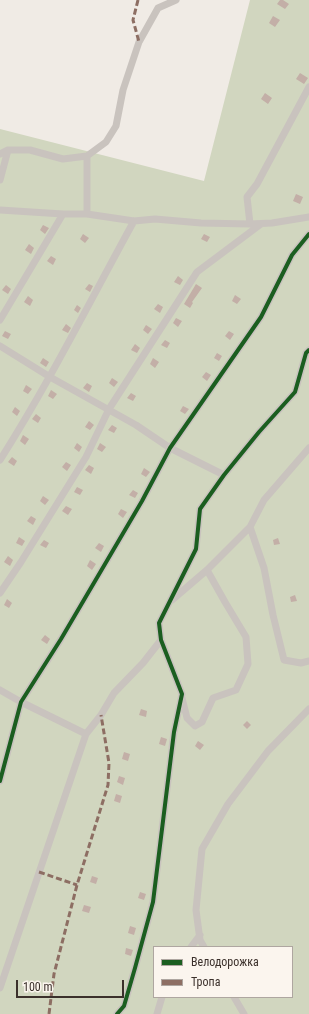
<!DOCTYPE html>
<html>
<head>
<meta charset="utf-8">
<style>
  body { margin:0 }
  #map { position:relative; width:309px; height:1014px; overflow:hidden; background:#f0ebe5; font-family:"Roboto Condensed",sans-serif }
  canvas { display:block }
  .legend { position:absolute; left:153px; top:946px; width:140px; height:52px; box-sizing:border-box; background:#fbf5ee; border:1px solid #aea6a0; margin:0; padding:5px 7px; list-style:none; font-size:12px; color:#3b302b }
  .legend li { display:flex; align-items:center; gap:8px; height:20px }
  .legend b { width:20px; border:1px solid #aea6a0 }
  .scale { position:absolute; left:16px; top:980px; width:108px; height:18px; box-sizing:border-box; border:2px solid #3b302b; border-top:0; padding-left:5px; font-size:12px; line-height:14px; white-space:nowrap; color:#3b302b; -webkit-text-stroke:3px #fbf5ee; paint-order:stroke }
</style>
</head>
<body>
<div id="map">
<canvas width="309" height="1014"></canvas>
<ul class="legend">
<li><b style="height:5px;background:#1b5e20"></b>Велодорожка</li>
<li><b style="height:5px;background:#8d6e63"></b>Тропа</li>
</ul>
<div class="scale">100 m</div>
</div>
<script>
const context = document.querySelector('canvas').getContext('2d');
context.lineJoin = 'round';
function fill(path, color) {
  context.fillStyle = color;
  context.fill(path, 'evenodd');
}
function trace(path, color, width, dash) {
  context.strokeStyle = color;
  context.lineWidth = width;
  context.lineCap = dash ? 'butt' : 'round';
  context.setLineDash(dash || []);
  context.stroke(path);
}
fill(new Path2D(`
  M250,0H309V1014H0V129L204,181ZM154,947H292V997H154Z`), '#d1d6bf');
fill(new Path2D(`
  M280,0H283L289,4L285,9L277,4Z
  M273,16L280,20L275,27L269,23Z
  M300,73L308,78L304,84L296,79Z
  M265,93L272,98L268,104L261,99Z
  M296,194L303,197L300,204L293,201Z
  M43,225L49,228L45,234L40,230Z
  M83,234L89,238L85,243L80,239Z
  M204,234L210,237L207,242L201,239Z
  M29,244L34,248L31,254L25,250Z
  M51,256L56,259L53,265L47,261Z
  M178,276L183,280L180,285L174,282Z
  M89,284L93,286L90,292L85,289Z
  M196,284L202,288L192,302L193,303L190,308L184,304Z
  M6,285L11,289L8,294L2,290Z
  M235,295L241,299L237,304L232,301Z
  M28,296L33,300L30,306L24,302Z
  M158,304L163,307L160,313L154,309Z
  M77,305L81,308L78,313L74,310Z
  M176,318L182,321L178,327L173,323Z
  M66,324L71,328L68,333L62,330Z
  M146,325L152,329L148,334L143,330Z
  M5,331L11,334L8,339L2,336Z
  M229,331L234,334L230,340L225,336Z
  M165,340L170,343L167,348L161,345Z
  M135,344L140,348L137,353L131,350Z
  M217,353L222,356L219,361L214,358Z
  M43,358L49,362L46,367L40,363Z
  M153,358L159,362L155,368L150,364Z
  M206,372L211,375L207,381L202,377Z
  M112,378L118,382L114,387L109,383Z
  M87,383L92,386L89,392L83,388Z
  M26,385L32,389L28,394L23,391Z
  M51,390L57,394L53,399L48,396Z
  M131,393L136,396L133,401L127,398Z
  M183,406L189,409L185,414L180,411Z
  M15,407L20,411L17,416L12,412Z
  M36,414L41,418L38,423L32,419Z
  M89,421L94,425L90,430L85,427Z
  M112,425L117,428L114,433L108,430Z
  M23,435L29,439L25,445L20,441Z
  M77,443L82,447L79,452L74,448Z
  M100,443L106,447L102,452L97,449Z
  M12,457L17,461L14,466L8,462Z
  M66,462L71,465L67,471L62,467Z
  M89,465L94,468L91,474L85,470Z
  M144,468L150,472L146,477L141,474Z
  M77,487L83,490L80,495L74,492Z
  M133,490L138,493L135,498L129,495Z
  M43,496L49,500L45,505L40,501Z
  M66,506L72,509L68,515L62,511Z
  M121,509L127,512L123,518L118,514Z
  M31,516L36,519L33,525L27,521Z
  M19,537L25,541L22,546L16,543Z
  M278,538L280,544L274,545L273,540Z
  M44,540L49,543L46,548L40,545Z
  M99,543L104,546L101,552L95,548Z
  M8,556L13,560L10,566L4,562Z
  M90,560L96,564L92,570L87,566Z
  M295,595L297,601L291,602L290,597Z
  M7,599L12,603L9,608L4,605Z
  M45,635L50,639L47,644L41,640Z
  M141,709L147,711L146,717L139,715Z
  M247,721L251,725L247,729L243,725Z
  M161,737L167,739L165,746L159,744Z
  M198,741L204,745L200,750L195,746Z
  M124,752L130,754L128,761L122,759Z
  M119,776L125,778L123,785L117,782Z
  M116,794L122,796L120,803L114,801Z
  M92,876L98,878L96,884L90,882Z
  M140,892L146,894L144,900L138,898Z
  M84,905L91,907L89,913L82,911Z
  M130,926L136,928L134,935L128,933Z
  M126,948L133,950L131,956L125,954Z`), '#c3afa7');
trace(new Path2D(`
  M0,154L8,150H30L63,159L87,156L106,142L116,126L123,90L139,42L158,8L176,0
  M87,156V214
  M0,180L8,150
  M0,210L63,214
  M250,224L247,197L257,184L309,87
  M0,320L63,214H87L134,221L155,219L201,223L250,224L272,223L309,217
  M0,346L50,377L136,425L170,448L224,475
  M0,460C49,383 90,301 134,221
  M250,527L264,568L273,615L284,660L301,663L309,661
  M0,593L21,562L86,457L109,409L197,272L261,224
  M172,600L207,570L250,527L264,500L309,448
  M0,690L21,702L86,734
  M182,698L187,718L195,726L202,722L213,698L236,690L248,664L246,637L225,602L207,570
  M0,781L21,702L61,639L142,501L170,448L261,317L292,255L309,234
  M191,947L200,935
  M204,947L200,940L196,910L202,849L228,804L268,751L309,709
  M0,988L86,734L101,715L114,693L143,663L161,640
  M234,997L244,1014
  M117,1014L124,1006L135,968L153,902L174,732L182,694L161,640L159,623L196,549L200,509L224,475L259,432L295,392L306,353L309,350
  M157,1014L162,997`), '#c9c3be', 7);
trace(new Path2D(`
  M138,0L133,20L139,42
  M39,872L77,885
  M49,1014L54,974L77,885L108,785L109,763L101,715`), '#8d6e63', 3, [6, 3]);
trace(new Path2D(`
  M0,781L21,702L61,639L142,501L170,448L261,317L292,255L309,234
  M117,1014L124,1006L135,968L153,902L174,732L182,694L161,640L159,623L196,549L200,509L224,475L259,432L295,392L306,353L309,350`), '#1b5e20', 4);
</script>
</body>
</html>
